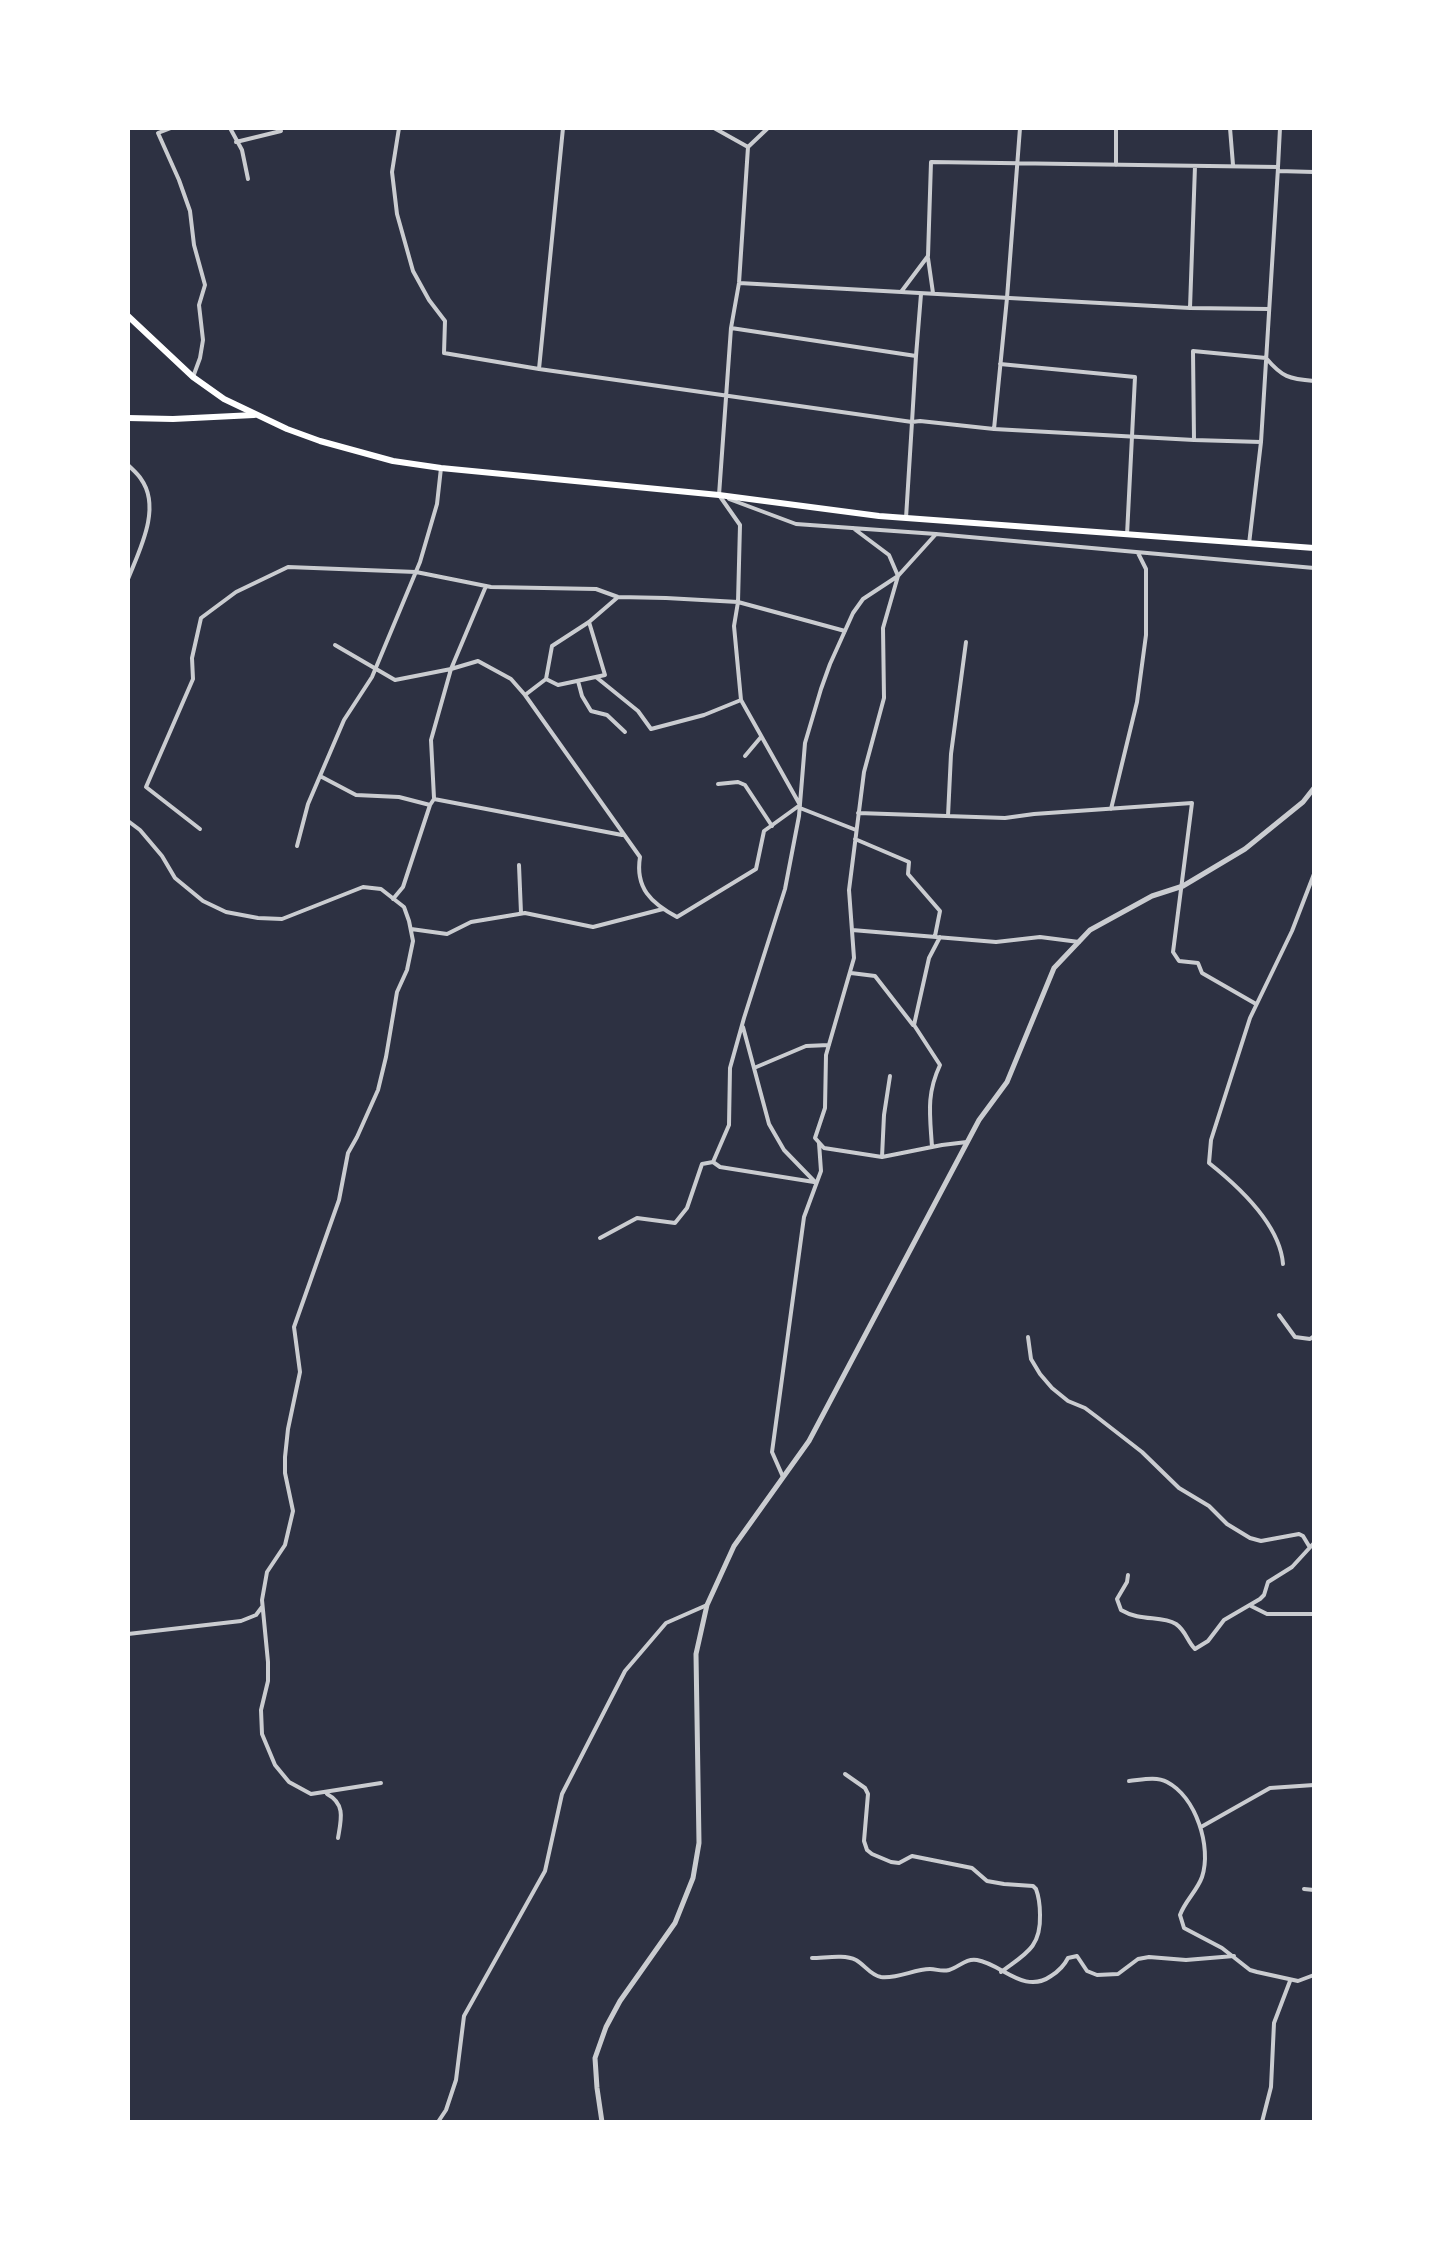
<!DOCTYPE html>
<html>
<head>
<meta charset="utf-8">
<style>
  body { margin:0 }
  #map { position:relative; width:1442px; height:2250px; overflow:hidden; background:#2d3142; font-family:Signika,sans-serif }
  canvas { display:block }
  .frame { position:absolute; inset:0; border:130px solid #fff; pointer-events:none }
</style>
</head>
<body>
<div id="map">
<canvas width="1442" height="2250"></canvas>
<div class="frame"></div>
</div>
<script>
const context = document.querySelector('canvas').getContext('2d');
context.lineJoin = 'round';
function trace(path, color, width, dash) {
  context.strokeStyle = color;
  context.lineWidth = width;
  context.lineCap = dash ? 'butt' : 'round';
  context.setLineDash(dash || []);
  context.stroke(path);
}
trace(new Path2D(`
  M171,128L158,133L179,180L190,211L194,245L205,285L199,305L203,340L200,358L193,377
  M230,128L242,150L248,179
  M399,128L392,172L397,214L413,271L429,300L445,321L444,353L539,369L912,422L916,356
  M714,128L748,147
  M1116,128V165
  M1230,128L1233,165
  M236,142L281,131
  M1278,171L1314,172
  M928,258L933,293
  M739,283L1190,308L1195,166
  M901,292L928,256L931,162L1278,167L1280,128
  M1190,308L1269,309
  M731,328L916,356L921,294
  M1000,364L1135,377L1127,535
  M539,369L563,128
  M994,429L1194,440
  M1261,442L1194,440L1193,351L1266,358C1282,377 1289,379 1314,381
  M128,465C132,469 138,474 141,479C162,508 139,551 128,579
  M729,499L796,524L936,534L1314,568
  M906,518L912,422L920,421L994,429L1007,298L1020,128
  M1249,544L1261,442L1278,168
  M618,597L589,622L552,646L546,679L525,695L640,857C635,888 651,903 677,917L756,869L764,831L800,805L741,700L734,626L738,602L740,525L719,495L731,328L739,283L748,147L768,128
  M335,645L395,680L451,669L478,661L511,679L525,695
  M596,677L638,711L651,729L704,715L741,700
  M546,679L558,685L605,675L589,622
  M578,681L582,696L591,711L607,715L625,732
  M745,756L761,737
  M320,776L356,795L399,797L430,805
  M718,784L738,782L745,785L772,826
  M434,798L431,740L451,669L486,586
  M800,808L856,830
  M1111,809L1137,702L1146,635V569L1138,553
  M858,813L1005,818L1034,814L1192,803L1173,952L1179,961L1198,963L1202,973L1256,1004
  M948,816L951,754L966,642
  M128,821L140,830L162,856L175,878L203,901L226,912L258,918L282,919L363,887L381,889L404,907L409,921L413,941L407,970L397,992L386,1057L378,1090L357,1137L348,1153L339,1200L294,1327L300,1372L288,1429L285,1457V1473L293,1511L285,1545L267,1572L262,1600L268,1662V1681L261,1710L262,1734L275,1765L289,1782L311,1794L381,1783
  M200,829L146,787L193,679L192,658L201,618L236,592L288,567L416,572L491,587L596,589L618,597L666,598L738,602L845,631
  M855,839L909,862L908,874L940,911L935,936
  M297,846L308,804L344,720L372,677L420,562L437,504L441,468
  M519,865L521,913
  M393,899L403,887L430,805L434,799L622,835
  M411,929L447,934L471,922L525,913L593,927L663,909
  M852,930L996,942L1040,937L1079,942
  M851,973L875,976L913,1025
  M743,1027L769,1124L784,1150L816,1183
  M754,1068L806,1046L829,1045
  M890,1076L884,1115L882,1157L942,1145L967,1142
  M932,1147C930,1115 926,1095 940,1065L914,1025L929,958L940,937
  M882,1157L824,1148L815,1138L825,1108L826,1055L854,958L849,890L864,772L884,698L883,628L898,576L936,534
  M713,1162L720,1167L814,1182
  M600,1238L637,1218L675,1223L687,1208L702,1164L713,1162L729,1125L730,1068L744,1018L785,889L799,816L805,743L821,689L830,664L853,613L863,599L898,576L889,555L853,528
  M1283,1264C1280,1225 1238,1186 1209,1163L1211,1140L1250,1018L1292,931L1314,874
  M1279,1315L1295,1337L1310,1339L1314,1336
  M1028,1337L1031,1359L1040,1374L1052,1388L1068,1401L1085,1408L1097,1417L1142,1452L1179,1488L1209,1506L1227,1524L1250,1538L1261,1541L1299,1534L1303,1536L1309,1546
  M783,1477L772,1452L804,1217L821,1171L819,1143
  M1128,1575L1127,1582L1117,1599L1121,1610C1141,1622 1161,1615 1176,1624C1186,1631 1187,1641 1195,1649L1208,1641L1224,1620L1260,1599L1264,1595L1268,1582L1292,1567L1314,1543
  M1251,1606L1267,1614H1314
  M128,1634L241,1621L256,1615L262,1607
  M845,1774L865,1788L868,1794L864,1841L867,1850L872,1854L891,1862L899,1863L912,1856L972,1868L987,1881L1004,1884L1033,1886L1036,1889C1039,1897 1040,1906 1040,1915C1041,1948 1025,1954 1001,1972
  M1129,1781C1141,1780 1156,1776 1167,1782C1196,1797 1212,1847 1202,1877C1197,1891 1185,1901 1180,1915L1184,1928L1222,1948L1250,1970L1257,1972L1298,1981L1314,1975
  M327,1794C346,1804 341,1820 338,1838
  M1201,1827L1270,1788L1314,1785
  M1304,1889L1314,1890
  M812,1958C825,1958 844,1954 856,1960C865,1965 870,1975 881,1977C898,1979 914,1969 930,1969C937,1969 941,1972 949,1970C959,1967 966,1958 977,1960C1002,1964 1024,1995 1051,1976C1059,1971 1064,1966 1068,1958L1077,1956L1087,1971L1097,1975L1118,1974L1138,1959L1149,1957L1186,1960L1234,1956
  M438,2122L446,2110L456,2080L464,2016L545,1871L562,1794L625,1671L666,1623L707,1605
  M1262,2122L1271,2087L1274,2023L1290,1981`), '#caccd0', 4);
trace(new Path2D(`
  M602,2122L597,2088L595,2058L606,2027L620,2001L675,1923L693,1878L699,1843L696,1654L707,1605L734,1546L809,1441L979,1120L1007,1082L1054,968L1090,930L1152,896L1183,886L1245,849L1303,802L1314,788`), '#caccd0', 5);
trace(new Path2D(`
  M128,418L173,419L254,415`), '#fff', 6);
trace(new Path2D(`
  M128,316L193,377L224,399L287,429L320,441L393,461L441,468L719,495L879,516L1314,548`), '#fff', 6);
</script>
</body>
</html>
